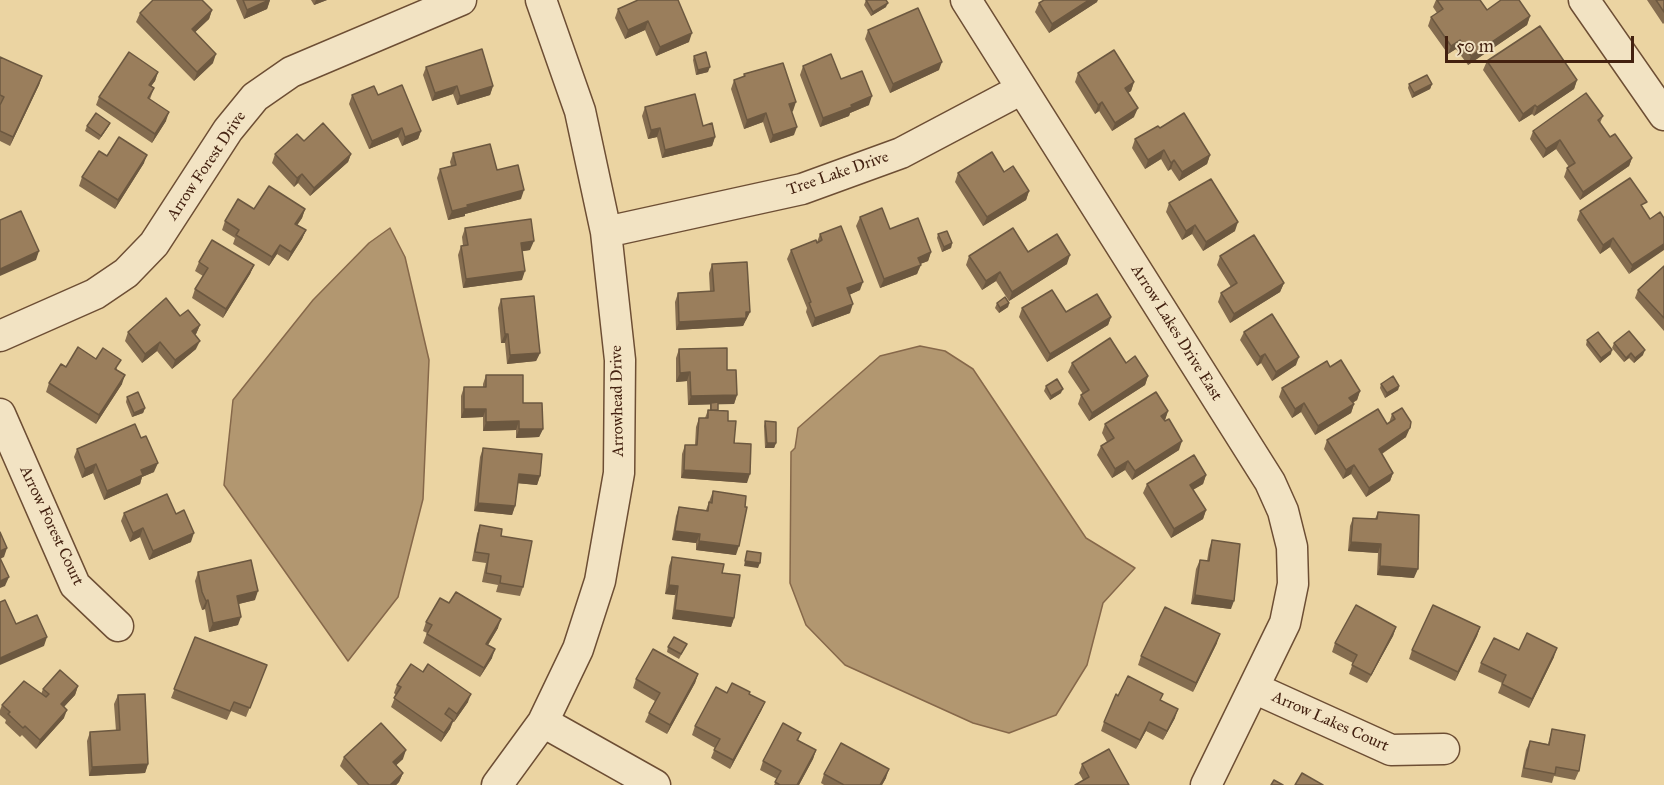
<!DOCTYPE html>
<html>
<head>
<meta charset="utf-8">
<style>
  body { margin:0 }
  #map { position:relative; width:1664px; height:785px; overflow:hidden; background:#ebd4a2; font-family:"IM FELL Great Primer",serif }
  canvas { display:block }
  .scale { position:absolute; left:1445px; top:36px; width:189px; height:27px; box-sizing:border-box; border:3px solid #432110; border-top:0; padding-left:8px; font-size:18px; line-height:21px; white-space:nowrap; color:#432110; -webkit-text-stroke:4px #f2e3c3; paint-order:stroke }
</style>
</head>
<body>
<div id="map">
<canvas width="1664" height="785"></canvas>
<div class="scale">50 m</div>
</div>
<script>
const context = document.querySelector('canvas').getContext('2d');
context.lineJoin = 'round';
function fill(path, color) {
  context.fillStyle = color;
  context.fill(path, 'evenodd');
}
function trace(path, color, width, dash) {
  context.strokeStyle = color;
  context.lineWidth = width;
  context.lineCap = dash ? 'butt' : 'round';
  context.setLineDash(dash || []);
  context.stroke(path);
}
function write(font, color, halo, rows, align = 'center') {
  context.font = font + ' "IM FELL Great Primer",serif';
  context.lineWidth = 5;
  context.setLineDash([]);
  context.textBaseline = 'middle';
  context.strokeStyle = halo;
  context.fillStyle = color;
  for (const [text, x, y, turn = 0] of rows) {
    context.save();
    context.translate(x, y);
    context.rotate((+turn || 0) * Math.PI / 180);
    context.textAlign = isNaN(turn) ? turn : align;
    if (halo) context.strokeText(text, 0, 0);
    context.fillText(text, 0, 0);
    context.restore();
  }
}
const water = new Path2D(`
  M390,228L405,257L429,360L423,499L398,597L348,661L224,485L233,400L313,300L369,243Z
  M920,346L945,351L973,369L1086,538L1135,568L1103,603L1087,665L1056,715L1009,733L973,723L845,665L806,625L790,583L791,452L795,448L798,428L880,356Z`);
fill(water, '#b29770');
trace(water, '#86684a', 1.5);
const minor = new Path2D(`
  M966,0L1270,482L1283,511L1292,547L1293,584L1285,623L1206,785
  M1584,0L1664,115
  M606,232L802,189L901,153L1022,89
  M0,336L95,294L126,273L154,244L228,130L255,97L291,72L461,0
  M0,414L75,585L118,626
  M1254,688L1391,750L1444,749
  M543,722L655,785
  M497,785L543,722L578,649L600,581L619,473L620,360L606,232L580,111L541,0`);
trace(minor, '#6d4e34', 33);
trace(minor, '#f2e3c3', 30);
fill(new Path2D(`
  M236,0H270L267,9L244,19Z
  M311,0H327L314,5Z
  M638,0L689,42L656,56L645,30L625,39L615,18L618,9Z
  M866,0L886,7L871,16L864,5Z
  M1436,0H1480L1487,10L1530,16L1527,25L1468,65L1456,49L1448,54L1428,26L1431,17L1437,13L1433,7Z
  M1647,0H1664V23L1663,24Z
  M1097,2L1049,33L1035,12L1039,3Z
  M212,10L209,19L195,32L213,63L194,81L136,22L140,13Z
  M868,30L939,70L890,93L865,39Z
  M694,56L708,72L696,75L693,60Z
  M0,57L42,76L39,85L10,146L0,141Z
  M1487,61L1577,80L1574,89L1534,116L1532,114L1519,122L1483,70Z
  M803,66L841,79L869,105L850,113L849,116L820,127L800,75Z
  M426,67L493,86L490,95L457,105L453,94L432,101L423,75Z
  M158,72L155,81L151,86L154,88L150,99L166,121L152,143L96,105L99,97Z
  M1078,73L1134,82L1131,91L1128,93L1134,117L1112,131L1099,111L1095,114L1075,82Z
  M744,74L793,111L792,112L794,135L770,143L763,122L744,129L731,89L734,80L743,77Z
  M1409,84H1432L1430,89L1412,98L1408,88Z
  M352,95L421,131L418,139L402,146L398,137L369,149L349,104Z
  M645,107L703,126L715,137L712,146L662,158L657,137L648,139L642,116Z
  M1603,116L1600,123L1610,137L1632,158L1629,166L1580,200L1564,177L1567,168L1569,167L1556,149L1543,158L1530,139L1533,131Z
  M110,123L108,127L99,140L85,131L87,126Z
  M1160,128L1210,155L1207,164L1179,181L1171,169L1168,171L1161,159L1145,169L1132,148L1135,139Z
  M304,141L351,154L348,162L310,196L298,183L294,187L272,163L275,154Z
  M453,153L497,170L521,199L465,214V216L448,220L437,178L440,169L451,166L450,162Z
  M107,156L144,163L115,209L79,186L82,177Z
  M1004,172L1029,191L1026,200L983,226L955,182L958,173Z
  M1169,203L1235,231L1203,251L1192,234L1182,240L1166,212Z
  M254,209H305L302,218L297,225L306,230L302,239L288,261L277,254L269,266L233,244L235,238L222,230L225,221Z
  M1644,209L1650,219L1629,274L1610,247L1600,254L1577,220L1580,211Z
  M860,217L890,229L931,252L928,261L920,264L917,274L880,288L856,226Z
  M465,228L530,250L522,251V280L463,288L458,255L461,246H463L462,237Z
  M820,234L860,290L849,295L850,313L812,327L806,312L807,308L787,259L791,250L817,242Z
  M938,234L952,243L951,248L942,252L937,238Z
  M1028,252L1067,264L1009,301L996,281L982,290L966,265L969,256Z
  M1220,256L1284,283L1280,292L1230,323L1218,302L1221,293L1231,287L1217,265Z
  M199,262L254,265L250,274L223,318L192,298L195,289L203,276L195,271Z
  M712,264L750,312L746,320L745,321L743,326L676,330L675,302L678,293L710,292L709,273Z
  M1664,266V331L1635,298L1638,290Z
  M501,299L540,353L536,361L507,364L505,343H501L498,308Z
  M997,303H1009L1008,307L999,313L995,308Z
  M1022,308L1066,312L1111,317L1108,325L1047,362L1019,317Z
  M200,325L196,334L195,335L196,349L172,369L157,351L142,363L125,341L128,332Z
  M1244,332L1296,365L1272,381L1261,363L1257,366L1240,340Z
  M1587,340L1611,354L1600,363L1586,345Z
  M1614,343L1643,355L1634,363L1629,358L1624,362L1612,348Z
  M679,349L727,370L737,395L734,404H718V410L728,421L747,483L681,478L682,454L685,445H695L696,427L699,418H705L708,410H710V404L688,405L687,381L676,382V358Z
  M96,359L117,368L116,370L122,384L96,424L46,392L49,383L66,367Z
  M1072,363H1126L1148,376L1145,385L1089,421L1078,404L1081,395L1083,394L1068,372Z
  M1330,367L1360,391L1357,400L1353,403L1354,404L1351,413L1315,435L1301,412L1292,418L1279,397L1282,388Z
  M486,375L523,403L543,429L539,437L516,438V430L483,431V417L461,418V396L464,387H483V384Z
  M1381,384L1399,386L1398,390L1385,398L1380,388Z
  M1046,386L1061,393L1050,400L1044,391Z
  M127,397L145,408L143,413L132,417L126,402Z
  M1168,411L1165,420L1179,450L1132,480L1125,470L1112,478L1097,455L1101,446L1107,442L1102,433L1105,424Z
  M1392,414L1406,437L1382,454L1393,473L1390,481L1366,497L1351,474L1343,479L1324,449L1327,440L1387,424L1389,423Z
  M765,421L776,443L774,448H765L764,426Z
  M483,448L540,476L537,485L518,483L515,506L512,515L474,511L480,457Z
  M77,449L154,472L142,477L140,484L104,500L93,473L82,478L74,457Z
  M1206,475L1203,484L1193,490L1206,510L1203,519L1171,538L1143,493L1147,484Z
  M713,491L736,555L696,550V543L672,540L676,516L679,507L706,510Z
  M1378,512L1414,578L1377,575L1378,553L1348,551L1350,526L1353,518L1375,519Z
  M124,513L176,514L191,542L149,560L140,537L130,542L121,521Z
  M480,525L501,536L523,587L520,596L496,592L498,585L482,582L486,563L472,561L477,534Z
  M1212,540L1231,609L1191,604L1196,569L1200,560L1207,561L1209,549Z
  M672,557L722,573L734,618L731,627L672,619L675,595L665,594L669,566Z
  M198,572L255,600L239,604L238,625L209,632L205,609L202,610L199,601L195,581Z
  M449,603L498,628L488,645L492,658L480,677L423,643L427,633L423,631L426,622Z
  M1396,627L1393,636L1367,683L1349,674L1353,663L1332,652L1335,643Z
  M1480,627L1477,636L1455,681L1409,659L1412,650Z
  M195,637L267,665L246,717L231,711L227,720L171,698Z
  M1217,643L1193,692L1138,665L1141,656Z
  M687,644L679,659L667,652L668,647Z
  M1519,650L1554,657L1529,708L1498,693L1502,683L1478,672L1481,663Z
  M698,674L695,683L667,734L645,722L649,713L655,701L633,688L636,679Z
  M397,685L468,702L454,722H453L450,729L441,742L391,707L396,695L394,693Z
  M78,686L75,695L64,707V718L36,749L22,735L20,737L5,723L6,720L0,715V710L2,705L41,694L43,689Z
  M727,693L749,694L765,702L761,711L730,769L711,758L715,748L692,735L695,726Z
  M118,695L148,764L145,773L89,776L87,741L90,732L116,731L114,704Z
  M1118,696L1161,700L1175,718L1163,740L1146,731L1136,749L1101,731L1104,722Z
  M1552,729L1579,771L1575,780L1554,776L1552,783L1521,777L1526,750L1530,741L1548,744Z
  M801,733L798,741L816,750L813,759L799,785H774L777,779L760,770L763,761Z
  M344,757L403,759L396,765L403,773L399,782L396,785H358L340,766Z
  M1082,764L1129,785L1083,780L1079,773Z
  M824,774L886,778L882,785H824L821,783Z`), '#846c4f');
fill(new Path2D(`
  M270,0L267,9L244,19L247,10Z
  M316,0H327L314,5Z
  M1089,0H1098L1097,2L1049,33L1052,24Z
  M888,3L886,7L871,16L873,12Z
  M212,10L209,19L189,38L192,29Z
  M1530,16L1527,25L1468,65L1471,56Z
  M648,21L645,30L625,39L628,30Z
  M692,33L689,42L656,56L660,47Z
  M1460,40L1456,49L1448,54L1451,46Z
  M216,54L213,63L194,81L197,72Z
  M942,62L939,70L890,93L893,84Z
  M710,67L708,72L696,75L698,70Z
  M158,72L155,81L146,93L149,85Z
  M42,76L39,85L10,146L13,137Z
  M1577,80L1574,89L1534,116L1537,107Z
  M1134,82L1131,91L1122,97L1125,88Z
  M1432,84L1430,89L1412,98L1414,93Z
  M457,86L453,94L432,101L435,93Z
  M493,86L490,95L457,105L460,96Z
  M872,96L869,105L850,113L849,116L820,127L823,118L851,105Z
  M796,102L793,111L786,113L789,104Z
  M1102,102L1099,111L1095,114L1098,105Z
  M1535,105L1532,114L1519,122L1523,114Z
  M1138,108L1134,117L1112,131L1115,123Z
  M169,112L166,121L152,143L155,134Z
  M766,113L763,122L744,129L747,120Z
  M110,123L108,127L99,140L101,136Z
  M797,127L794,135L770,143L773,135Z
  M402,128L398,137L369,149L372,141Z
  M660,128L657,137L648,139L651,130Z
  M421,131L418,139L402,146L405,137Z
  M715,137L712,146L662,158L665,150Z
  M1560,140L1556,149L1543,158L1546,149Z
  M1164,150L1161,159L1145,169L1148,160Z
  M351,154L348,162L310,196L314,188Z
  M147,155L144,163L115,209L118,200Z
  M1210,155L1207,164L1179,181L1182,172Z
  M1632,158L1629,166L1580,200L1583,192Z
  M1174,160L1171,169L1168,171L1171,163Z
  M302,174L298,183L294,187L297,178Z
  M524,190L521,199L465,214V216L448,220L452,211L467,205Z
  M1029,191L1026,200L983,226L987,217Z
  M305,209L302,218L292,233L295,224Z
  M1238,222L1235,231L1203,251L1206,242Z
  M1195,225L1192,234L1182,240L1186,231Z
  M306,230L302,239L288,261L291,252Z
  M1613,238L1610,247L1600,254L1603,245Z
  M534,241L530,250L518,252L521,243Z
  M952,243L951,248L942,252L944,247Z
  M1664,244V250L1629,274L1632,265Z
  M280,245L277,254L269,266L272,257Z
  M39,251L36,260L0,276V269Z
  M931,252L928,261L915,266L918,258Z
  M1070,255L1067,264L1009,301L1012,292Z
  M254,265L250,274L223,318L226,309Z
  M921,265L917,274L880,288L884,279Z
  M525,271L522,280L463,288L466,279Z
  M1000,272L996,281L982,290L986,281Z
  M863,282L860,290L844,297L847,288Z
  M1284,283L1280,292L1230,323L1234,314Z
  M1009,303L1008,307L999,313L1000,308Z
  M853,304L850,313L812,327L815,318Z
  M750,312L743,326L676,330L679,322Z
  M1111,317L1108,325L1047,362L1050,354Z
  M200,325L196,334L189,340L192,331Z
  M505,334H508L505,343H501Z
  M200,341L196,349L172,369L175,360Z
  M160,342L157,351L142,363L145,354Z
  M1612,350L1611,354L1600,363L1601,358Z
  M1645,350L1643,355L1634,363L1635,358Z
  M540,353L536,361L507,364L510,355Z
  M1631,353L1629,358L1624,362L1626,358Z
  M1265,354L1261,363L1257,366L1260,357Z
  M1299,357L1296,365L1272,381L1276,372Z
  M690,372L687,381L676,382L680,373Z
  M125,375L122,384L96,424L99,415Z
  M1148,376L1145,385L1089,421L1092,413Z
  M1399,386L1398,390L1385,398L1387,393Z
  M1063,389L1061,393L1050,400L1051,396Z
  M1360,391L1357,400L1346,406L1349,398Z
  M737,395L734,404L688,405L691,396Z
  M1304,403L1301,412L1292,418L1295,409Z
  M1354,404L1351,413L1315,435L1318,426Z
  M145,408L143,413L132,417L134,413Z
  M464,409H486L483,417L461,418Z
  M1168,411L1165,420L1158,424L1161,416Z
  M519,421L516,430L483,431L486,422Z
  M1410,428L1406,437L1375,458L1379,449Z
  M519,429H543L539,437L516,438Z
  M1182,441L1179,450L1132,480L1135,471Z
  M767,443H776L774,448H765Z
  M1128,461L1125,470L1112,478L1115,469Z
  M158,463L154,472L142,477L140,484L104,500L107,491L141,470Z
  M96,464L93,473L82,478L85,469Z
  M1354,465L1351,474L1343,479L1346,470Z
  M684,470L750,474L747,483L681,478Z
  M1393,473L1390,481L1366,497L1369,488Z
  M519,474L540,476L537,485L515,483Z
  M1206,475L1203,484L1187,493L1190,485Z
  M478,503L515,506L512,515L474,511Z
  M1206,510L1203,519L1171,538L1174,529Z
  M143,528L140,537L130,542L133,533Z
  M675,531L700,534L696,543L672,540Z
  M194,533L191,542L149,560L153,551Z
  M699,541L739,546L736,555L696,550Z
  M1351,542L1381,544L1378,553L1348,551Z
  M7,548L4,557L0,559V551Z
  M745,561L760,563L758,568L744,566Z
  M1380,566L1418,569L1414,578L1377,575Z
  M9,577L5,586L0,588V581Z
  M669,585L678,586L675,595L665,594Z
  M258,591L255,600L234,605L237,596Z
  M1195,595L1234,601L1231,609L1191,604Z
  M208,600L205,609L202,610L206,601Z
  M675,610L734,618L731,627L672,619Z
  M241,617L238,625L209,632L213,623Z
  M501,619L498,628L483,653L486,644Z
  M1396,627L1393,636L1367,683L1371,675Z
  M1480,627L1477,636L1455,681L1458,672Z
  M1220,634L1217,643L1193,692L1196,683Z
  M47,637L44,646L0,665V658Z
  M1557,648L1554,657L1529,708L1532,699Z
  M495,649L492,658L480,677L484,668Z
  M698,674L695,683L667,734L670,725Z
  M78,686L75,695L58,713L61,704Z
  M471,694L468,702L454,722L457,714Z
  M765,702L761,711L730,769L733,760Z
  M1178,709L1175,718L1163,740L1167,731Z
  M67,710L64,718L36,749L40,740Z
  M453,720L450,729L441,742L444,733Z
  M1149,722L1146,731L1136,749L1140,740Z
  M406,750L403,759L390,771L393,762Z
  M816,750L813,759L799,785H797Z
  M148,764L145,773L89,776L92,767Z
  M889,769L886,778L882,785H880Z
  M403,773L399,782L396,785H390Z`), '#6c5840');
const building = new Path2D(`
  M153,0H202L212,10L192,29L216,54L197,72L140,13Z
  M243,0H269L247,10Z
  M638,0H678L692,33L660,47L648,21L628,30L618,9Z
  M866,0H886L888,3L873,12Z
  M1044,0H1089L1052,24L1039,3Z
  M1437,0H1480L1487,10L1501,0H1519L1530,16L1471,56L1460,40L1451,46L1431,17L1443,9Z
  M1656,0H1664V12Z
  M918,8L942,62L893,84L868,30Z
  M1540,26L1577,80L1537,107L1535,105L1523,114L1487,61Z
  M482,49L493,86L460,96L457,86L435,93L426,67Z
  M1114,50L1134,82L1125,88L1138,108L1115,123L1102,102L1098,105L1078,73Z
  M129,52L158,72L149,85L154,88L148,98L169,112L155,134L99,97Z
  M706,52L710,67L698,70L694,56Z
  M831,54L841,79L862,71L872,96L851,105L852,107L823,118L803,66Z
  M0,57L42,76L13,137L0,131V105L4,97L0,95Z
  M783,63L796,102L789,104L797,127L773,135L766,113L747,120L734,80L745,76L744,74Z
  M1427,75L1432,84L1414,93L1409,84Z
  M402,85L421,131L405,137L402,128L372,141L352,95L374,86L378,95Z
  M1586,93L1603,116L1598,120L1610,137L1615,134L1632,158L1583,192L1567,168L1575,163L1560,140L1546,149L1533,131Z
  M695,94L703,126L712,123L715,137L665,150L660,128L651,130L645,107Z
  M96,113L110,123L101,136L87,126Z
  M1184,113L1210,155L1182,172L1174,160L1171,163L1164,150L1148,160L1135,139L1158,126L1160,128Z
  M323,123L351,154L314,188L302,174L297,178L275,154L297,134L304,141Z
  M119,137L147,155L118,200L82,177L99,151L107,156Z
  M490,144L497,170L518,165L524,190L467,205L468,207L452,211L440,169L456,165L453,153Z
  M992,152L1004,172L1013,166L1029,191L987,217L958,173Z
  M1630,178L1647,202L1641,205L1650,219L1660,212L1664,218V244L1632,265L1613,238L1603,245L1580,211Z
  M1211,179L1238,222L1206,242L1195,225L1186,231L1169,203Z
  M269,186L305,209L295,224L306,230L291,252L280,245L272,257L236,235L239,230L225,221L238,199L254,209Z
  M882,208L890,229L918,218L931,252L918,258L921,265L884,279L860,217Z
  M21,211L39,251L0,269V220Z
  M531,219L534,241L521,243L525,271L466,279L461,246L468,245L465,228Z
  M841,226L863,282L847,288L853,304L815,318L809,303L811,302L791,250L816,240L817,243L822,240L820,234Z
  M1013,228L1028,252L1057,234L1070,255L1012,292L1000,272L986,281L969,256Z
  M947,231L952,243L944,247L938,234Z
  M1254,235L1284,283L1234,314L1221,293L1237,283L1220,256Z
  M212,240L254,265L226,309L195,289L208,268L199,262Z
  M747,262L750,312H746V318L679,322L678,293L714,291L712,264Z
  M1664,266V318L1638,290Z
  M1052,290L1066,312L1097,294L1111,317L1050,354L1022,308Z
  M534,296L540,353L510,355L508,334H505L501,299Z
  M1005,297L1009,303L1000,308L997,303Z
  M166,298L180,316L188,310L200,325L192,331L200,341L175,360L160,342L145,354L128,332Z
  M1272,314L1299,357L1276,372L1265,354L1260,357L1244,332Z
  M1629,331L1645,350L1635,358L1631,353L1626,358L1614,343Z
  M1598,332L1612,350L1601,358L1587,340Z
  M1110,338L1126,363L1135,356L1148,376L1092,413L1081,395L1089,390L1072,363Z
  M78,347L96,359L103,348L121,360L115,369L125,375L99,415L49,383L61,364L66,367Z
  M727,348V370H736L737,395L691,396L690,372L680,373L679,349Z
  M1341,360L1360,391L1349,398L1354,404L1318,426L1304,403L1295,409L1282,388L1327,361L1330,367Z
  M486,375H523V403H542L543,429H519V421L486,422V409H464V387H486Z
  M1393,376L1399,386L1387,393L1381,384Z
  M1057,379L1063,389L1051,396L1046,386Z
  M138,392L145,408L134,413L127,397Z
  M1156,392L1168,411L1161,416L1165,421L1169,419L1182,441L1135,471L1128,461L1115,469L1101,446L1114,438L1105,424Z
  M718,402V410H711V403Z
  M1402,408L1411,422L1410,428L1379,449L1393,473L1369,488L1354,465L1346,470L1327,440L1378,409L1387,424L1395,419L1392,414Z
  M708,410L728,411V421H736L734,443L751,444L750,474L684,470L685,445H697L699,418H708Z
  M765,421L776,422V443H767Z
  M135,424L141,438L146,436L158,463L141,470L143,475L107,491L96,464L85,469L77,449Z
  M483,448L542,454L540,476L519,474L515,506L478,503Z
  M1194,455L1206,475L1190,485L1206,510L1174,529L1147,484Z
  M713,491L746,496L745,507H747L739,546L699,541L700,534L675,531L679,507L708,511L709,502L712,503Z
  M167,494L176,514L184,510L194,533L153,551L143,528L133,533L124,513Z
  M1378,512L1419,515L1418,569L1380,566L1381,544L1351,542L1353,518L1377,519Z
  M480,525L502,529L501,536L532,541L523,587L500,583L501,576L486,573L489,554L475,552Z
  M0,532L7,548L0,551Z
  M1212,540L1240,544L1234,601L1195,595L1200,560L1209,561Z
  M747,551L761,553L760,563L745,561Z
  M672,557L724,564L722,573L740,575L734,618L675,610L678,586L669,585Z
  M0,558L9,577L0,581Z
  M251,560L258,591L237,596L241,617L213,623L208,600L206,601L202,592L198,572Z
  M456,592L501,619L486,644L495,649L484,668L427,634L432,625L426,622L440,598L449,603Z
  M5,600L16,624L37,615L47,637L0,658V602Z
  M1356,605L1396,627L1371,675L1352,665L1357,655L1335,643Z
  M1433,605L1480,627L1458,672L1412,650Z
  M1165,607L1220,634L1196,683L1141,656Z
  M1527,633L1557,648L1532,699L1502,684L1506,675L1481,663L1494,638L1519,650Z
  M195,637L267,665L250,708L234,702L230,711L174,689Z
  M674,637L687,644L681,654L668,647Z
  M653,649L698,674L670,725L649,713L660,693L636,679Z
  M411,664L423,672L428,664L471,694L457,714L449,708L445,714L453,720L444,733L394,698L401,687L397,685Z
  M60,670L78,686L61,704L67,710L40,740L25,726L23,728L8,714L10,712L2,705L24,681L46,697L49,694L43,689Z
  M1128,676L1163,694L1160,700L1178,709L1167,731L1149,722L1140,740L1104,722L1116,694L1118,696Z
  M732,683L750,692L749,694L765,702L733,760L714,750L720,739L695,726L716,687L727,693Z
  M145,694L148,764L92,767L90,732L120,730L118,695Z
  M381,723L406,750L393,762L403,773L390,785H369L344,757Z
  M783,723L801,733L797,740L816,750L797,785H780L775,782L781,771L763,761Z
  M1552,729L1585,735L1579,771L1556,767L1555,774L1524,768L1530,741L1549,745Z
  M841,743L889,769L880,785H844L824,774Z
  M1109,749L1129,785H1075L1089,777L1082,764Z
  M1302,773L1323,785H1295Z
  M1274,780L1283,785H1271Z`);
fill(building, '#9a7e5c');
trace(building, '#6c5840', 1.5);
write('16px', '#432110', '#f2e3c3', [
  ["Arrow Forest Drive",207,166,-56],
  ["Tree Lake Drive",838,174,-19],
  ["Arrow Lakes Drive East",1176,333,58],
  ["Arrowhead Drive",618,401,-91],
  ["Arrow Forest Court",51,526,65],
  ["Arrow Lakes Court",1330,722,24]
]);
</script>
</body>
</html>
